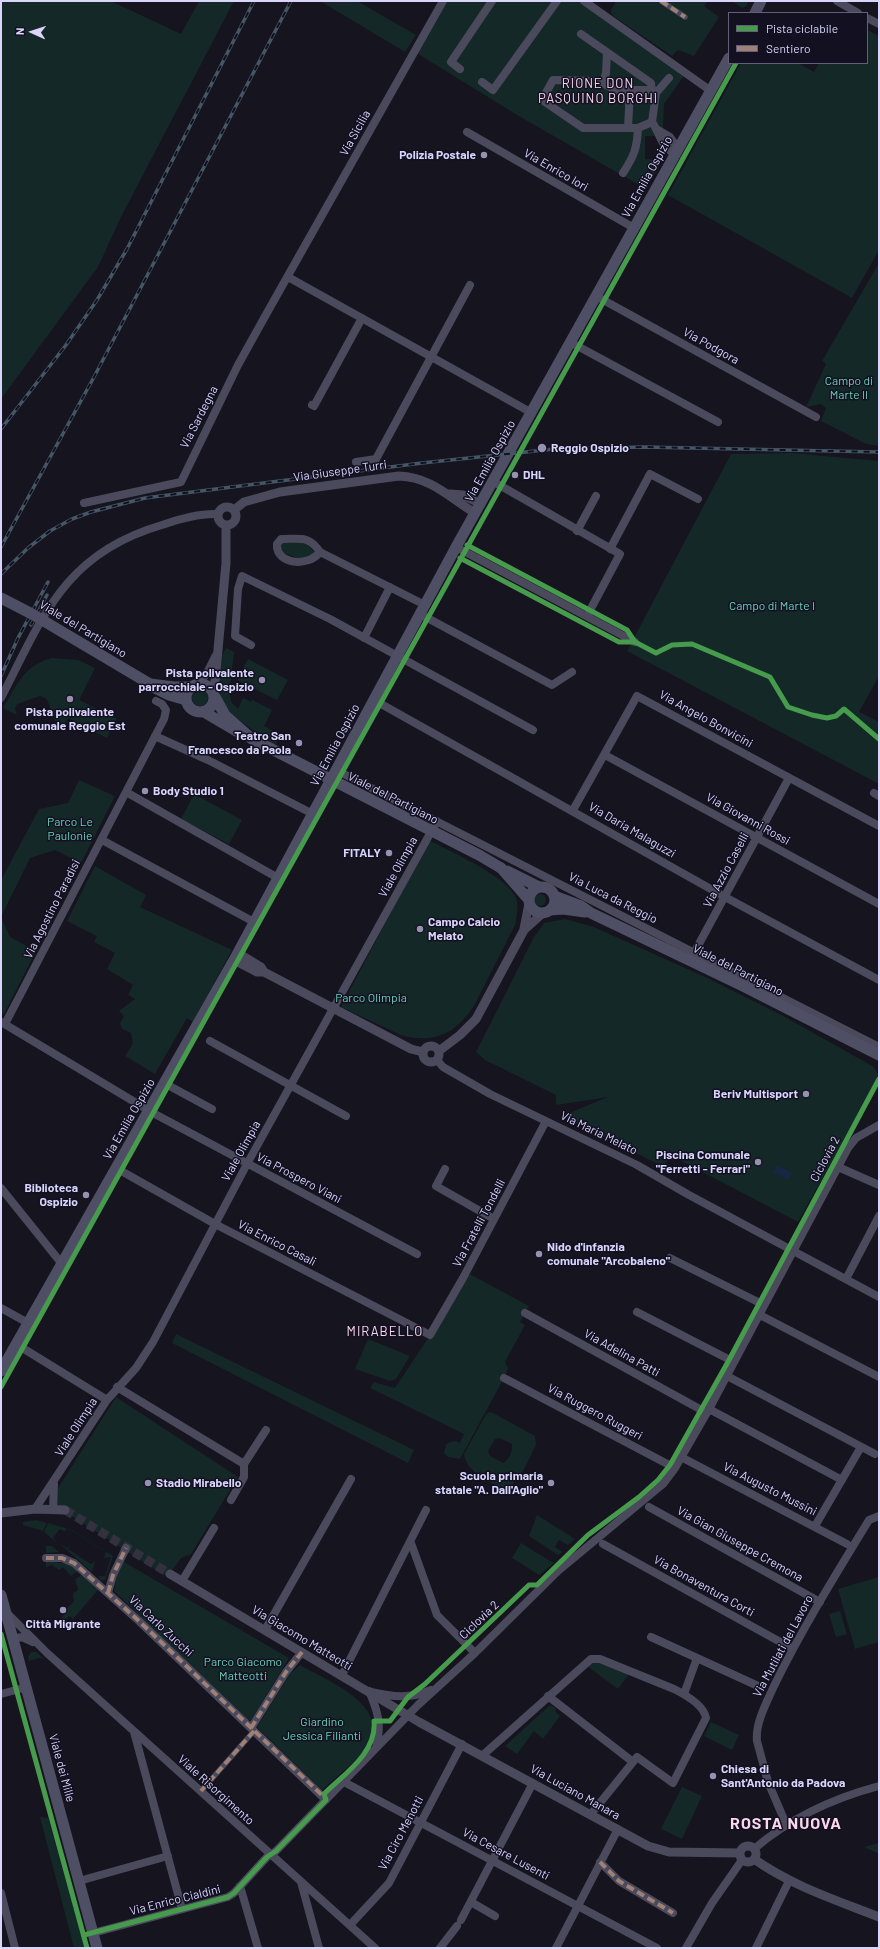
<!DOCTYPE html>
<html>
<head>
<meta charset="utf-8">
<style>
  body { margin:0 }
  #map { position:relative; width:880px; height:1949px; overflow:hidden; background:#16141e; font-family:Barlow,sans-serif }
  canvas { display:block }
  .frame { position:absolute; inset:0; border:2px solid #d9d5fb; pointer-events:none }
  .legend { position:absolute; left:728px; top:12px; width:140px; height:52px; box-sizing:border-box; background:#131022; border:1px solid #625f79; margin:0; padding:5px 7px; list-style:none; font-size:12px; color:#d9d5fb }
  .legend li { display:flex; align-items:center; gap:8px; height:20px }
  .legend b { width:20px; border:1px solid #625f79 }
  .north { position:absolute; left:12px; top:12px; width:40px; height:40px; -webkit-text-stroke:3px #131022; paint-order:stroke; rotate:273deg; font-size:11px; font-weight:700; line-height:16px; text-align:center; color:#d9d5fb }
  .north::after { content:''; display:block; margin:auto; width:14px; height:18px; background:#d9d5fb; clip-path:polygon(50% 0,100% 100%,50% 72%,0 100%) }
</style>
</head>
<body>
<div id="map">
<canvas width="880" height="1949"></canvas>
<div class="frame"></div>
<ul class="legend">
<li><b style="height:5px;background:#469c4c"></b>Pista ciclabile</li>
<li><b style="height:5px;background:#9e8076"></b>Sentiero</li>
</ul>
<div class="north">N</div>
</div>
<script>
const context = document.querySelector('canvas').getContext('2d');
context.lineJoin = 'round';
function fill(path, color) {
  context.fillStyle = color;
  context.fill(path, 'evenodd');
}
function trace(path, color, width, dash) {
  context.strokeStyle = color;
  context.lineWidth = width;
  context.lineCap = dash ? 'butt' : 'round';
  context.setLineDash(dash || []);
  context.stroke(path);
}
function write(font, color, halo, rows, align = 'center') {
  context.font = font + ' Barlow,sans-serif';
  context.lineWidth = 3;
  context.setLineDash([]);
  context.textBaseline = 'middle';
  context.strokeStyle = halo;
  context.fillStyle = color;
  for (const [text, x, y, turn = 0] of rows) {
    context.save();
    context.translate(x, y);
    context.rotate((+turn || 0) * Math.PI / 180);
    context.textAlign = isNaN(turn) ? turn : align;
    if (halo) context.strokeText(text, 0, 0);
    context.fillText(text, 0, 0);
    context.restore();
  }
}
fill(new Path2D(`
  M1,1H111L181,34L199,1H234L121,217L98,267L1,399Z
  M320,1H357L416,35L405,52Z
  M443,1H584L686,73L664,104L663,128L658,130L656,136H645V159L656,160L660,153L665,155L646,189L517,115L415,52Z
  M616,1H708L704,6L719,17L694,56L678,50L672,56L612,15L611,10Z
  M732,1H749L746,6L742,8Z
  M867,30L879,36V250L852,298L668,195L741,63H798L814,72L819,63H867Z
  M879,263V446L866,444L821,421L826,408L821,404L806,407L826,364L822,361Z
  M792,453L879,461V676L859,712L879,722V784L627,651L731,454Z
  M306,542L314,552L312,556L303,560L281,552V543Z
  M227,648L234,652L229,694L232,703L238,709L243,698L251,702L252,700L272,710L264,726L280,735L275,745C260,734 227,716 221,699C218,689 220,678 221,668C222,661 221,653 227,648Z
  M52,658L78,660L95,668L79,700L117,719L107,738L68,718L64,726L55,721L47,699L40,696L17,704L15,709L17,715L3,708C17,685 24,665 52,658Z
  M248,659L288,680L277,700L237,680Z
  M192 698a8 8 0 1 1 16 0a8 8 0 1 1-16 0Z
  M79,780L115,796L81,863L55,850L30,858L1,917L10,937L36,951L4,1014L1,1012V880L39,809L68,803Z
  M194,794L242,820L229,844L181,819Z
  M429,840C451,852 507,876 516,898C519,906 517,916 515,925L474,1006C455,1034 436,1043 403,1036L341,1007Z
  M95,866L146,895L140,907L232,950L193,1022L187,1018L155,1074L125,1056L133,1043L131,1033L122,1029L120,1023L124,1016L119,1011L135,999L128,995L133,985L107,969L115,953L94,942L97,936L67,921Z
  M534 900a6 6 0 1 1 12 0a6 6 0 1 1-12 0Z
  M565,919L594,927L705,977L785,1017L874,1067L878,1074L876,1082L798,1222L670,1155L664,1167L562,1116L608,1097L556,1105V1095L485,1060L476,1052L534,937L544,923Z
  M466,1272L529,1306L520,1322L525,1325L505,1362L508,1368L504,1378L460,1459L448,1457L444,1453L446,1444L454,1441L460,1443L464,1434L370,1388L374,1382L395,1388L430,1335Z
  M176,1334L414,1450L408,1463L172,1343Z
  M368,1339L410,1356L396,1379L390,1381L355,1369Z
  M116,1397L238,1477L191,1554L181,1558L167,1577L56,1506L58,1488Z
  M489,1412L493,1413L535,1436L536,1445L523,1471L509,1489L504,1490C490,1481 466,1473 464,1454L485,1416ZM499,1438L512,1444C513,1451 509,1460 503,1463L490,1456L488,1451L495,1439Z
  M537,1515L575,1539L568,1545L559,1540L555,1547L563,1552L558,1555L529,1536Z
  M36,1520L47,1523L43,1531L23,1525V1522Z
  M48,1523L72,1530L113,1556L105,1580H100L99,1576H105L111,1557L104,1558L106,1552L71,1530L66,1529L65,1532L60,1529L53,1538L57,1543L44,1532Z
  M59,1543L67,1548L70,1545L68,1549L91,1564L95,1561L92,1572Z
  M521,1543L550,1561L554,1563L539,1575L512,1558Z
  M46,1546H52L59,1552L46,1553Z
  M46,1561L71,1564L78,1571L71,1576L63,1567L59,1570L52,1565L46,1567Z
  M124,1562L289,1658L251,1720H248L114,1591L117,1575Z
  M82,1575L98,1590L73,1619L69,1616L57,1629L54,1626L64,1615L63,1613L74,1601L73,1593L78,1590L75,1579Z
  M879,1577V1642L855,1649L838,1589Z
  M840,1611L847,1634L836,1637L829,1614Z
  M31,1652H36L43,1658H38L29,1661V1664L28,1657Z
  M591,1662L600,1663L629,1674L618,1689L587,1666Z
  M300,1665C326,1680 394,1706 367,1747C358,1760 335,1778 322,1790L257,1727L290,1674Z
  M550,1705L556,1708L555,1711L560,1716L543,1739L534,1731L517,1754L505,1746Z
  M711,1722L739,1735L732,1750L704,1736Z
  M682,1787L702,1796L682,1839L661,1829Z
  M40,1817L48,1818L85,1948H74Z
  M879,1843V1854L864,1847Z`), '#142828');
fill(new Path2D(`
  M777,1165L792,1173L788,1180L773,1172Z`), '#152743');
trace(new Path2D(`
  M65,1510L170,1574`), '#33313f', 9, [9, 4.5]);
trace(new Path2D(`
  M661,1L685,17
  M201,1791L254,1731`), '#4b4a5d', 5.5);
trace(new Path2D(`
  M584,1L711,91
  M837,1L858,13
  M867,18L879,24
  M581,34L651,83L652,90
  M460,69L451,62L492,1
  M482,82L493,90L557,1
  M603,83L606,73L607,53
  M656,93L669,78
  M652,122C661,135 660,146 675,154
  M628,128L630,90
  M658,130L670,137L678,149
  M467,132L634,228
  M623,173C634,156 637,149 638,128H583L542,100L553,80L599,81L615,90H652L656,93L652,122L638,128
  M288,277L532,413
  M596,296L816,417
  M570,342L718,422
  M312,405L314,406L362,318
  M356,462L376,459L470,285
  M494,482L620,554L587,616
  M84,503L181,482L238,365L268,311L443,1
  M577,531L596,496
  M456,547L635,642
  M610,549L650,474L698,499
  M320,552C308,568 275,564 277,544L281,539C300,539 309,535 320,552L425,605
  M420,614L552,685L572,672
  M364,638L390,587
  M251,645L235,636L238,589L242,576L330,619L533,730
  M1,698C43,616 65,553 162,525C179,519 200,513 218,514
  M374,700L725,897L879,980
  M155,736L208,760L313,814
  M605,755L879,904
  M336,770L879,1047
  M126,792L278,878
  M874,793L879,796
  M573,810L637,696L879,826
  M102,840L254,922
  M694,953L789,778
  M1,1022L153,1113L417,1254
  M5,1024L164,719L166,710L162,704L156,701
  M210,1041L346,1116
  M437,1060L443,1067L490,1094L637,1165L689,1195L879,1297
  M164,1083L212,1109
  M838,1167L879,1185
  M116,1168L215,1224L430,1335L463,1278L546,1121
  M445,1169L436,1186L494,1219
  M1,1188L62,1264
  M670,1258L764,1305
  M846,1279L879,1216
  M1,1308L28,1323
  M637,1312L734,1362
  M525,1313L707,1413
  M758,1314L879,1377
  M16,1344L107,1400
  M727,1376L875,1454
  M504,1378L675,1468
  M117,1387L244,1464L266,1430
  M709,1409L842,1480
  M681,1457L847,1544
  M231,1500L244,1477V1464
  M649,1507L820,1602
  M35,1509L107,1400L136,1368L153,1342L247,1164L437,821
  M53,1510L54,1484
  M815,1526L861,1447
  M411,1543L437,1615L475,1653
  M603,1544L793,1649
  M46,1558H62L74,1563L139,1621L326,1800
  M182,1581L214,1528
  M108,1593L113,1575L126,1548
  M5,1611L47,1653L375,1948
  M265,1630L351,1479
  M651,1637L697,1658
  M13,1639L22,1637L33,1642
  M342,1675L426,1510
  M369,1691C378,1711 382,1726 376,1748
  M371,1692C392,1697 411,1699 431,1690
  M1,1694L27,1687
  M684,1694L697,1658L758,1686
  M548,1696L633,1762
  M251,1728L286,1672L302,1652
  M134,1732L182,1909
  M483,1755L591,1659H600L674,1689C684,1694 704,1705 706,1718L673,1783L637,1757L591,1814
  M344,1782L657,1948
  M786,1824L768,1782L757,1741C755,1723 767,1702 774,1686C802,1629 836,1574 869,1520L879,1516
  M754,1849C789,1819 834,1798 879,1786
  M600,1862L619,1881L673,1913
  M79,1881L168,1856
  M301,1882L319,1948
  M240,1886L258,1948
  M1,1893L15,1948
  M471,1902L495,1916
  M461,1920L533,1783
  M350,1925L389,1883L462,1744
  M93,1933L228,1897L234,1893L267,1857L276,1851L418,1705L475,1653L558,1571L663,1484L675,1468L709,1409L848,1148L856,1138L879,1125
  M440,1948L457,1926
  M556,1948L618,1829
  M686,1948L712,1903L742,1860
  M756,1948L789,1881`), '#4b4a5d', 8);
trace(new Path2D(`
  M450,494L463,495L481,504
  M218 516a9 9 0 1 1 18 0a9 9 0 1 1-18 0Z
  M234,510L244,502L280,492L399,476C431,477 450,498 475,513
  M195,685L208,672L216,656
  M214,693L226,563V526
  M524,929L529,903
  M238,953L261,967L264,972
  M234,960L257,972H264L411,1049L423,1052
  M423 1054a8 8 0 1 1 16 0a8 8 0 1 1-16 0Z
  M439,1051L460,1035L476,1019L524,930L543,913
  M1,1513L35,1509L65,1510
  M170,1574L419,1722L648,1846L669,1852L740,1853
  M740 1854a8 8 0 1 1 16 0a8 8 0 1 1-16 0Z
  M754,1859C792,1886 836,1900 879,1917`), '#4b4a5d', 9);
trace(new Path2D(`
  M755,13L761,1
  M186 698a14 14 0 1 1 28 0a14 14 0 1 1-28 0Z
  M150,684L174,687H191
  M153,687L169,695L186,700
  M215,697L225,715L252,739
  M204,712L238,732
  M501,868L529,900
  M507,871L539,887
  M529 900a13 13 0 1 1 26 0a13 13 0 1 1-26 0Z
  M554,896L581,906L591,913L741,985L879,1055
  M550,910L563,909L585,912
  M1,1371L234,960L456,547L729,58
  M1,1595L97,1948`), '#4e4e64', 11);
const rail = new Path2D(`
  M1,429L66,345L97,300L127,249L254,1
  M1,547L94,377L291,1
  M1,574L28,548L50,531L72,519L91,512L145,498L422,463L554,449L644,447L879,452
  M31,625L47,595
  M1,676L18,638L48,582`);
trace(rail, '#445765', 3.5);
trace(rail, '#131022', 2, [6]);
trace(new Path2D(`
  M1,598L32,614L150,684
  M252,739L479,855L501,868`), '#4e4e64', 11);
trace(new Path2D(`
  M661,1L685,17
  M46,1558H62L74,1563L139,1621L326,1799
  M108,1593L113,1575L126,1548
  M251,1728L286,1672L302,1652
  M201,1791L254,1731
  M600,1862L619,1881L673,1913`), '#9e8076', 4, [8, 4]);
trace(new Path2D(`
  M467,545L627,630L635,642L656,653L672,645L692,644L770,677L788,707L812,715L827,718L836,716L844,709L879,739
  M460,558L619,642H635
  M1,1387C246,946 489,504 736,63
  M1,1634L87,1948
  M84,1935L228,1897L234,1893L267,1857L276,1851L326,1800L324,1794C344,1774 377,1753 374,1721H390L408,1697L425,1684L529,1585H537L588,1535L639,1497L658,1480L670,1465L729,1360L879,1079`), '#469c4c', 5);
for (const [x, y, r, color] of [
  [484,155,4,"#9591ae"],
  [542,448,5,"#9591ae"],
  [515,475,4,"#9591ae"],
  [262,680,4,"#9591ae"],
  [70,699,4,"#9591ae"],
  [299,743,4,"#9591ae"],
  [145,791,4,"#9591ae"],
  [389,853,4,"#9591ae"],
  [420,929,4,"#9591ae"],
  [806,1094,4,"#9591ae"],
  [758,1162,4,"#9591ae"],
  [86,1195,4,"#9591ae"],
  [539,1254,4,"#9591ae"],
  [148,1483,4,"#9591ae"],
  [551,1483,4,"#9591ae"],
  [63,1610,4,"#9591ae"],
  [713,1776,4,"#9591ae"]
]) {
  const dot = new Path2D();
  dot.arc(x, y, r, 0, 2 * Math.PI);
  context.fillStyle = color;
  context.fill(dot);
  trace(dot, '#131022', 1.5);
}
write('12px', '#d9d5fb', '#131022', [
  ["Via Sicilia",355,133,-61],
  ["Via Enrico Iori",556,170,30],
  ["Via Emilia Ospizio",647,177,-61],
  ["Via Podgora",711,346,29],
  ["Via Sardegna",199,417,-63],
  ["Via Emilia Ospizio",490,461,-61],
  ["Via Giuseppe Turri",340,471,-8],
  ["Viale del Partigiano",83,629,31],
  ["Via Angelo Bonvicini",706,719,29],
  ["Via Emilia Ospizio",335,745,-62],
  ["Viale del Partigiano",393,798,27],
  ["Via Giovanni Rossi",748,819,29],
  ["Via Daria Malaguzzi",632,830,30],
  ["Viale Olimpia",398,867,-61],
  ["Via Azzio Caselli",726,870,-62],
  ["Via Luca da Reggio",613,898,27],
  ["Via Agostino Paradisi",52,909,-63],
  ["Viale del Partigiano",738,970,27],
  ["Via Emilia Ospizio",129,1119,-60],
  ["Via Maria Melato",599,1133,26],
  ["Viale Olimpia",241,1151,-61],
  ["Ciclovia 2",825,1159,-62],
  ["Via Prospero Viani",299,1178,28],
  ["Via Fratelli Tondelli",479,1223,-62],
  ["Via Enrico Casali",277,1243,27],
  ["Via Adelina Patti",622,1353,29],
  ["Via Ruggero Ruggeri",595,1412,28],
  ["Viale Olimpia",76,1427,-57],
  ["Via Augusto Mussini",770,1489,27],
  ["Via Gian Giuseppe Cremona",740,1544,29],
  ["Via Bonaventura Corti",704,1586,29],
  ["Ciclovia 2",479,1620,-44],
  ["Via Carlo Zucchi",161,1626,43],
  ["Via Giacomo Matteotti",302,1638,31],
  ["Via Mutilati del Lavoro",783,1646,-62],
  ["Viale dei Mille",62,1768,75],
  ["Viale Risorgimento",216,1790,42],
  ["Via Luciano Manara",575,1792,29],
  ["Via Ciro Menotti",401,1833,-62],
  ["Via Cesare Lusenti",506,1854,28],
  ["Via Enrico Cialdini",175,1900,-14]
]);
write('bold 12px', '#d9d5fb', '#131022', [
  ["Polizia Postale",476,155],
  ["Reggio Ospizio",551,448,"left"],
  ["DHL",523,475,"left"],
  ["Pista polivalente",254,673],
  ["parrocchiale - Ospizio",254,687],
  ["Pista polivalente",70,712,"center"],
  ["comunale Reggio Est",70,726,"center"],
  ["Teatro San",291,736],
  ["Francesco da Paola",291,750],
  ["Body Studio 1",153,791,"left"],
  ["FITALY",381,853],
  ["Campo Calcio",428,922,"left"],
  ["Melato",428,936,"left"],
  ["Beriv Multisport",798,1094],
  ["Piscina Comunale",750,1155],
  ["\"Ferretti - Ferrari\"",750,1169],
  ["Biblioteca",78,1188],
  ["Ospizio",78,1202],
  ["Nido d'infanzia",547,1247,"left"],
  ["comunale \"Arcobaleno\"",547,1261,"left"],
  ["Scuola primaria",543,1476],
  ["statale \"A. Dall'Aglio\"",543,1490],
  ["Stadio Mirabello",156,1483,"left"],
  ["Città Migrante",63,1624,"center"],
  ["Chiesa di",721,1769,"left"],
  ["Sant'Antonio da Padova",721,1783,"left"]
], 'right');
write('12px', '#68d3b7', '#131022', [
  ["Campo di",849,381],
  ["Marte II",849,395],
  ["Campo di Marte I",772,606],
  ["Parco Le",70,822],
  ["Paulonie",70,836],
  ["Parco Olimpia",371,998],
  ["Parco Giacomo",243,1662],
  ["Matteotti",243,1676],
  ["Giardino",322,1722],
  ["Jessica Filianti",322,1736]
]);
context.letterSpacing = '1px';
write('13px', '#fbd7ee', '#131022', [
  ["RIONE DON",598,84],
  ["PASQUINO BORGHI",598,99],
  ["MIRABELLO",385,1332]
]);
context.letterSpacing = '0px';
context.letterSpacing = '1px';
write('bold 16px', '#fbd7ee', '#131022', [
  ["ROSTA NUOVA",786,1824]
]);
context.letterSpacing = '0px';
</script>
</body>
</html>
